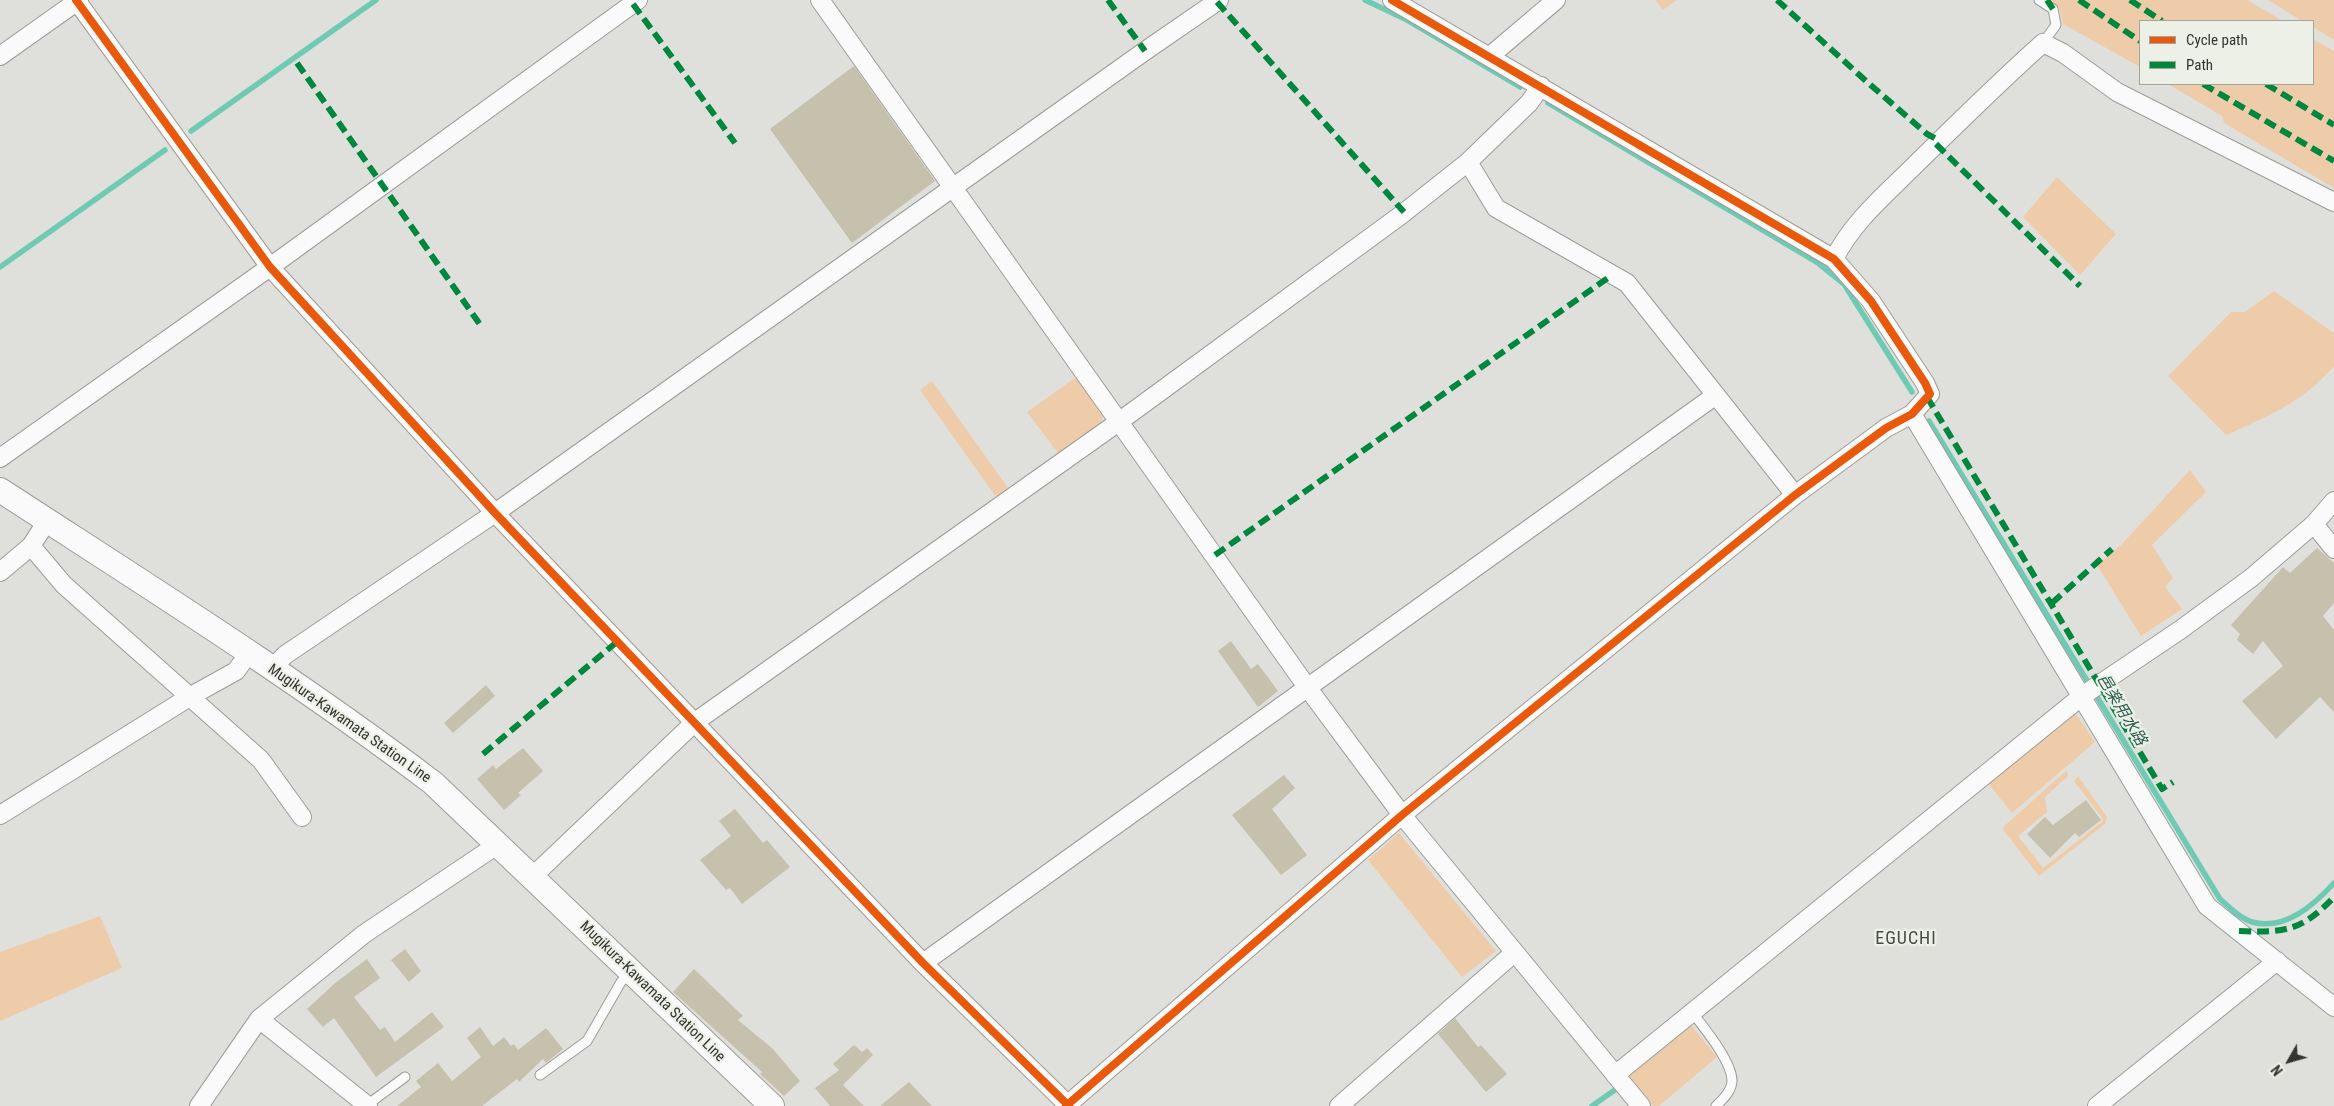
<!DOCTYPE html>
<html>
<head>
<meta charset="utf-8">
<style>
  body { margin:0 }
  #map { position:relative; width:2334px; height:1106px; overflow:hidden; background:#dfe0dc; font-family:"Roboto Condensed",sans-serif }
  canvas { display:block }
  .legend { position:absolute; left:2139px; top:20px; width:175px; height:65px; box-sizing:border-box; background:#edf0e7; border:1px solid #a3a49e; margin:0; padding:6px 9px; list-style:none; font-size:15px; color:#333330 }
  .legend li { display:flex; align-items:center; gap:10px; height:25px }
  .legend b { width:25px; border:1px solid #a3a49e }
  .north { position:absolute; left:2264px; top:1036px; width:50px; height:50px; -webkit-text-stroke:4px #edf0e7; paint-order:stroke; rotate:232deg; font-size:14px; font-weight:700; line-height:20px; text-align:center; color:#333330 }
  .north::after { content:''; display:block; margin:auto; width:18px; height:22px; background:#333330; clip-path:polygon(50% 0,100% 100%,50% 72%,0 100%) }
</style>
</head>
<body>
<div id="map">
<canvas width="2334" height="1106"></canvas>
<ul class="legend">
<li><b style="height:6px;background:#e8590c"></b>Cycle path</li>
<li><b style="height:6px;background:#00873e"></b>Path</li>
</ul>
<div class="north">N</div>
</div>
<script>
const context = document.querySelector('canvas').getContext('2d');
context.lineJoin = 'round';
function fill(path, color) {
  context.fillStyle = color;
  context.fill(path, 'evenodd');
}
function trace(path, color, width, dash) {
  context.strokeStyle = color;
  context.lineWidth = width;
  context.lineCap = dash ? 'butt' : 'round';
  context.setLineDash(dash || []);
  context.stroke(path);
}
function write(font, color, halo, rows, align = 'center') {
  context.font = font + ' "Roboto Condensed","Noto Sans JP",sans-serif';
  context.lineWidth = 4.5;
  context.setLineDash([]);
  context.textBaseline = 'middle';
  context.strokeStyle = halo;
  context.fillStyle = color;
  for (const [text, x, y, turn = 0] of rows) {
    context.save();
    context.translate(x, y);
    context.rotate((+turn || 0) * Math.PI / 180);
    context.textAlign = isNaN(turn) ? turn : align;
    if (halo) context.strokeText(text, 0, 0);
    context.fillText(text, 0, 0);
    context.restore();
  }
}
fill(new Path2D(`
  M1655,0H1677L1663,10Z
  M2047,0H2247L2283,21H2140V67L2063,24L2059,8Z
  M2268,0H2334V40L2313,27V21H2302Z
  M2313,39L2334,51V188L2224,123L2222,116L2168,84H2313Z
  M2057,177L2116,234L2080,275L2023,217Z
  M2274,291L2334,333V366C2305,401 2267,417 2226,435L2168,376L2231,312H2245Z
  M1076,377L1103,416L1101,423L1058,453L1027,412Z
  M932,381L1008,488L996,497L920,390Z
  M2190,470L2206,492L2152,545L2173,578L2165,587L2182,609L2141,636L2097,565L2122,544Z
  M2074,711L2095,742L2012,813L1987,782Z
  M2067,770L2068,776L2045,797L2047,812L2018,836L2043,868L2102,822L2103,819L2074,781L2078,776L2107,817L2105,824L2039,876L2002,828Z
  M1399,833L1496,951L1462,977L1368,860Z
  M100,916L122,968L0,1021V952Z
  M1687,1020L1717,1057L1659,1106H1653L1627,1075Z`), '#eca');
trace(new Path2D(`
  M1365,0L1405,19L1520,87
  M1548,103L1818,263L1844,284L1912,392
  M191,131L376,0
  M0,267L165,150
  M1929,421L2220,899C2230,908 2240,918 2252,922C2285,931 2314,905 2334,883
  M1592,1106L1619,1087`), '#6ecab3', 5.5);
fill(new Path2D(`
  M854,66L935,181L852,243L770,129Z
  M2317,548L2334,563V603L2323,616L2334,630V712L2320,697L2276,739L2242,701L2283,666L2263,641L2253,654L2237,640L2240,634L2231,625L2283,567L2290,573Z
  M1231,641L1251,669L1258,664L1278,691L1258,707L1218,651Z
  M486,685L495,696L453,733L444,723Z
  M523,748L543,771L518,793L521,795L504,810L477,779L493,765L496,769Z
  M1284,775L1295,788L1272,809L1307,855L1281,875L1232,815Z
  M2086,800L2101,820L2079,837L2075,833L2050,858L2027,834L2045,817L2053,825Z
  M735,809L763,843L767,840L790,867L742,904L730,888L726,890L700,860L731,836L719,821Z
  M405,949L421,971L409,982L391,960Z
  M367,959L380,978L354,997L380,1030L385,1027L395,1042L432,1012L444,1027L376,1077L334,1018L323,1027L307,1009L334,984Z
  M694,969L743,1016L738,1020L773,1049L800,1081L784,1096L760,1074L762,1072L673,992Z
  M1455,1018L1478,1047L1481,1045L1507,1074L1486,1092L1438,1034Z
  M480,1027L493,1046L504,1037L511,1046L514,1044L518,1050L546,1028L563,1049L546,1063L543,1059L519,1082L517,1079L482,1106H397L421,1087L416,1081L438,1063L452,1081L481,1057L467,1038Z
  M854,1045L862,1052L867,1048L873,1055L843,1085L864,1106H830L815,1088L839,1070L833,1064Z
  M909,1082L932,1106H880Z`), '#c6c1ad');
const lane = new Path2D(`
  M2039,0L2053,9L2056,25L2043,43
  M1692,1012C1704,1028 1731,1060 1732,1080C1732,1091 1723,1099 1716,1106
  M540,1075L587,1041L621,982L630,972
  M367,1105L405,1077`);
const street = new Path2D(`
  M76,0L270,267L495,513L923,963L1069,1106
  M820,0L1307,687L1402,815L1641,1106
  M0,56L79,0
  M1490,56L1556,0
  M1468,162L1496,208L1627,283L1795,495
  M1834,259C1853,221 1886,194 1916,164C1958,123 1999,82 2043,43L2063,53L2117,92L2334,202
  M1912,414L2207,906L2334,1007
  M0,458L270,267L638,0
  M2314,524L2334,501
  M31,546L64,585L261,760L302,817
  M0,572L31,546L47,521
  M272,669L285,655L495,513L1145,51L1219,0
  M0,815L191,696L236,671L249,653
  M531,878L695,722L1120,421L1401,215L1468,162L1529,103L1541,86
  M923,963L1716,395
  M259,1019L368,1106
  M1615,1075L2082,696L2180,630L2251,578L2314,524L2334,549
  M199,1106L259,1019L364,934L497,845
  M1066,1106L1402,815L1795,495L1886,428L1912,414L1930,394L1925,383L1871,301L1834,259L1392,0
  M1339,1106L1514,953
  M2097,1106L2277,961`);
const secondary = new Path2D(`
  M0,490C146,585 295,678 433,783L772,1106`);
trace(lane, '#9c9d99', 11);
trace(street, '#9c9d99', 20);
trace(secondary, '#9c9d99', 26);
trace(lane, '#fafafa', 9);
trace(street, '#fafafa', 18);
trace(secondary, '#fafafa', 24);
trace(new Path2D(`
  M1108,0L1145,51
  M1777,0L1866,81L1927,134L1940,141
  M2047,0L2053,9
  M2079,0L2140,41
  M2130,0L2162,21
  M1217,2L1404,212
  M633,4L735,143
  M297,63L481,326
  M2203,84L2334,161
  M2266,84L2334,125
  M1936,144L2080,286
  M1927,397L2162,789L2173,782
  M1215,555L1612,275
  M2052,603L2112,549
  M483,754L618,641
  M2239,931C2284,933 2302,931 2334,897`), '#00873e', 6, [12, 6]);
trace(new Path2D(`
  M76,0L270,267L495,513L923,963L1069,1106
  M1066,1106L1402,815L1795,495L1886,428L1912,414L1930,394L1925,383L1871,301L1834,259L1392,0`), '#e8590c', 8);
write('15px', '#333330', '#edf0e7', [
  ["Mugikura-Kawamata Station Line",349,724,35],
  ["Mugikura-Kawamata Station Line",652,992,44]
]);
write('italic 16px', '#2a5e50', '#edf0e7', [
  ["邑楽用水路",2121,710,59]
]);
context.letterSpacing = '1px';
write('18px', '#484a43', '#edf0e7', [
  ["EGUCHI",1906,939]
]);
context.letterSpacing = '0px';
</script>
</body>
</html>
